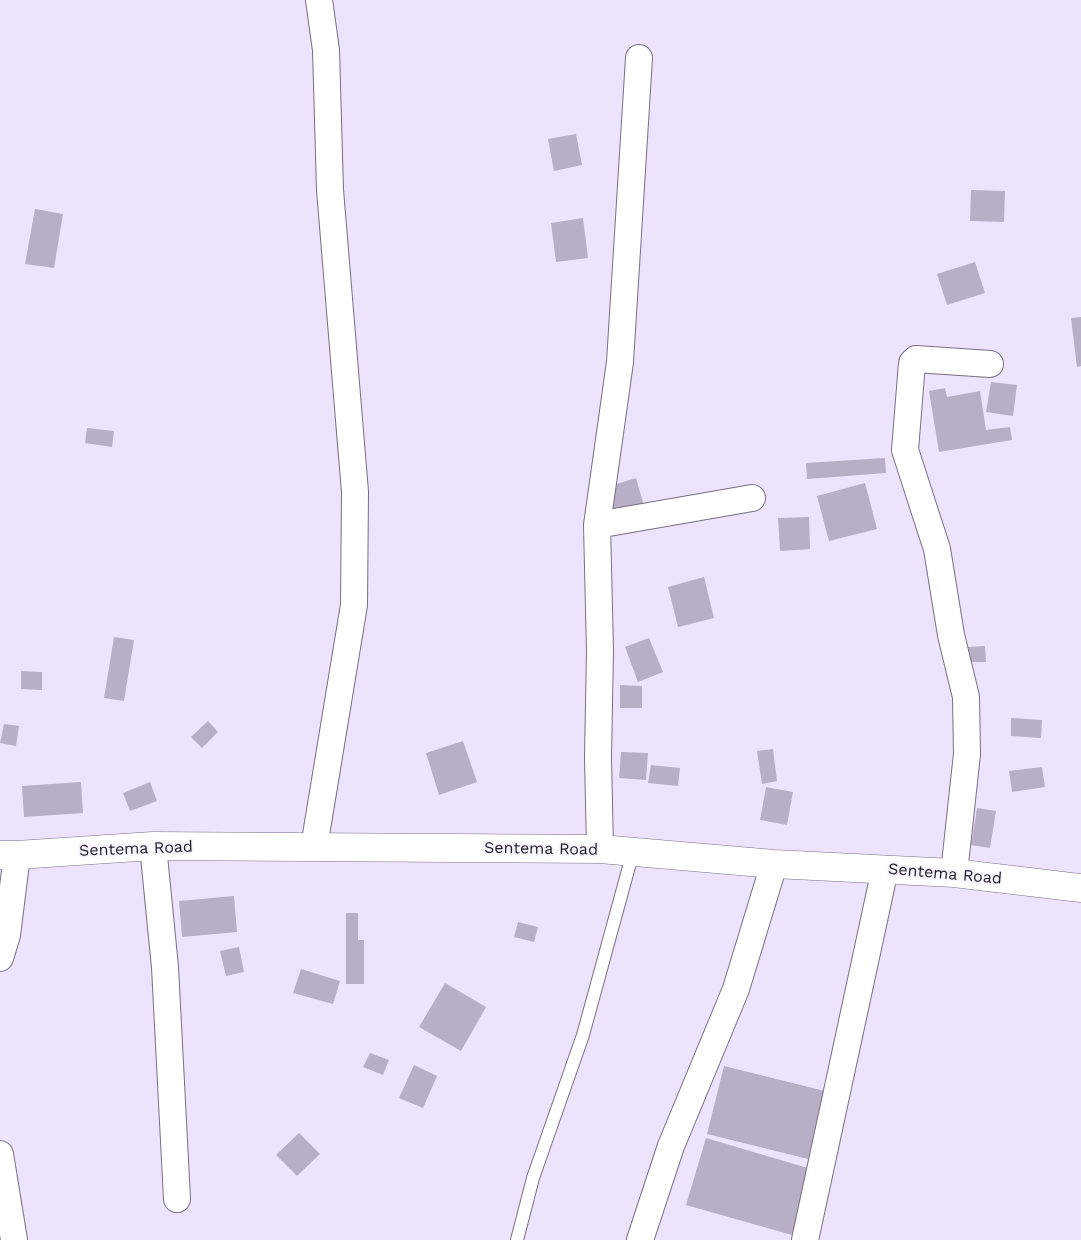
<!DOCTYPE html>
<html>
<head>
<meta charset="utf-8">
<style>
  body { margin:0 }
  canvas { display:block; background:#ede3fc }
</style>
</head>
<body>
<canvas width="1081" height="1240"></canvas>
<script>
const context = document.querySelector('canvas').getContext('2d');
context.lineJoin = 'round';
function fill(path, color) {
  context.fillStyle = color;
  context.fill(path, 'evenodd');
}
function trace(path, color, width, dash) {
  context.strokeStyle = color;
  context.lineWidth = width;
  context.lineCap = dash ? 'butt' : 'round';
  context.setLineDash(dash || []);
  context.stroke(path);
}
function write(font, color, halo, rows, align = 'center') {
  context.font = font + ' "Work Sans",sans-serif';
  context.lineWidth = 4;
  context.setLineDash([]);
  context.textBaseline = 'middle';
  context.strokeStyle = halo;
  context.fillStyle = color;
  for (const [text, x, y, turn = 0] of rows) {
    context.save();
    context.translate(x, y);
    context.rotate((+turn || 0) * Math.PI / 180);
    context.textAlign = isNaN(turn) ? turn : align;
    if (halo) context.strokeText(text, 0, 0);
    context.fillText(text, 0, 0);
    context.restore();
  }
}
fill(new Path2D(`
  M576,134L582,165L554,171L548,139Z
  M971,190L1005,191L1004,222L970,221Z
  M35,209L63,214L54,268L25,264Z
  M583,218L588,258L556,262L551,223Z
  M975,262L985,293L947,305L937,274Z
  M1081,317V366L1077,367L1071,318Z
  M991,382L1017,385L1013,416L986,412Z
  M945,388L947,397L980,391L986,430L1010,427L1012,440L939,452L929,391Z
  M87,428L114,431L112,447L85,443Z
  M885,458L886,473L807,479L806,463Z
  M636,478L644,506L615,515L607,487Z
  M865,483L877,529L829,541L817,496Z
  M809,517L810,549L780,551L778,518Z
  M704,577L714,618L678,627L668,587Z
  M114,637L134,640L124,701L104,698Z
  M649,638L663,672L638,682L625,647Z
  M985,646L986,662H968V647Z
  M21,671L42,672V690L21,689Z
  M620,685L642,686V708H620Z
  M1011,718L1042,720L1041,738L1011,736Z
  M208,721L218,732L202,748L191,737Z
  M4,724L19,726L16,746L0,743Z
  M463,741L477,782L439,795L426,753Z
  M773,749L777,781L762,784L757,751Z
  M621,752L648,753L646,780L619,778Z
  M651,765L680,768L678,786L648,783Z
  M1042,767L1045,787L1012,792L1009,771Z
  M81,782L83,813L24,817L22,786Z
  M150,782L157,801L130,811L123,793Z
  M766,787L793,792L787,825L760,820Z
  M977,808L996,811L990,848L971,845Z
  M234,896L237,932L182,937L179,901Z
  M346,913H358V940H364V984H346Z
  M518,922L538,927L534,942L514,937Z
  M239,947L244,972L226,976L220,951Z
  M301,969L340,981L333,1004L293,993Z
  M445,983L486,1007L461,1051L419,1027Z
  M370,1053L389,1060L383,1075L363,1067Z
  M414,1065L437,1076L423,1108L399,1098Z
  M724,1066L825,1091L808,1159L707,1134Z
  M299,1133L320,1154L297,1176L276,1155Z
  M706,1138L811,1169L792,1235L686,1205Z`), '#b8afc7');
const lane = new Path2D(`
  M517,1240L533,1178L583,1035L633,852`);
const street = new Path2D(`
  M597,525L752,498
  M153,846L165,967L177,1199
  M314,847L354,605L355,492L330,190L326,50L319,0
  M600,849L598,757L600,651L597,525L620,362L639,58
  M954,873L967,754L966,697L951,635L937,549L905,450L912,363L916,359L990,364
  M0,958L7,935L17,855
  M0,1154L14,1240
  M640,1240L671,1146L736,989L774,864
  M805,1240L885,869`);
const secondary = new Path2D(`
  M0,855H17L153,846L600,849L774,864L954,873L1081,888`);
trace(lane, '#786f85', 14);
trace(street, '#786f85', 28);
trace(secondary, '#786f85', 29);
trace(lane, '#fff', 12);
trace(street, '#fff', 26);
trace(secondary, '#fff', 28);
write('16px', '#1f1b24', '#f7f4fe', [
  ["Sentema Road",136,849,-2],
  ["Sentema Road",541,849,1],
  ["Sentema Road",945,874,5]
]);
</script>
</body>
</html>
